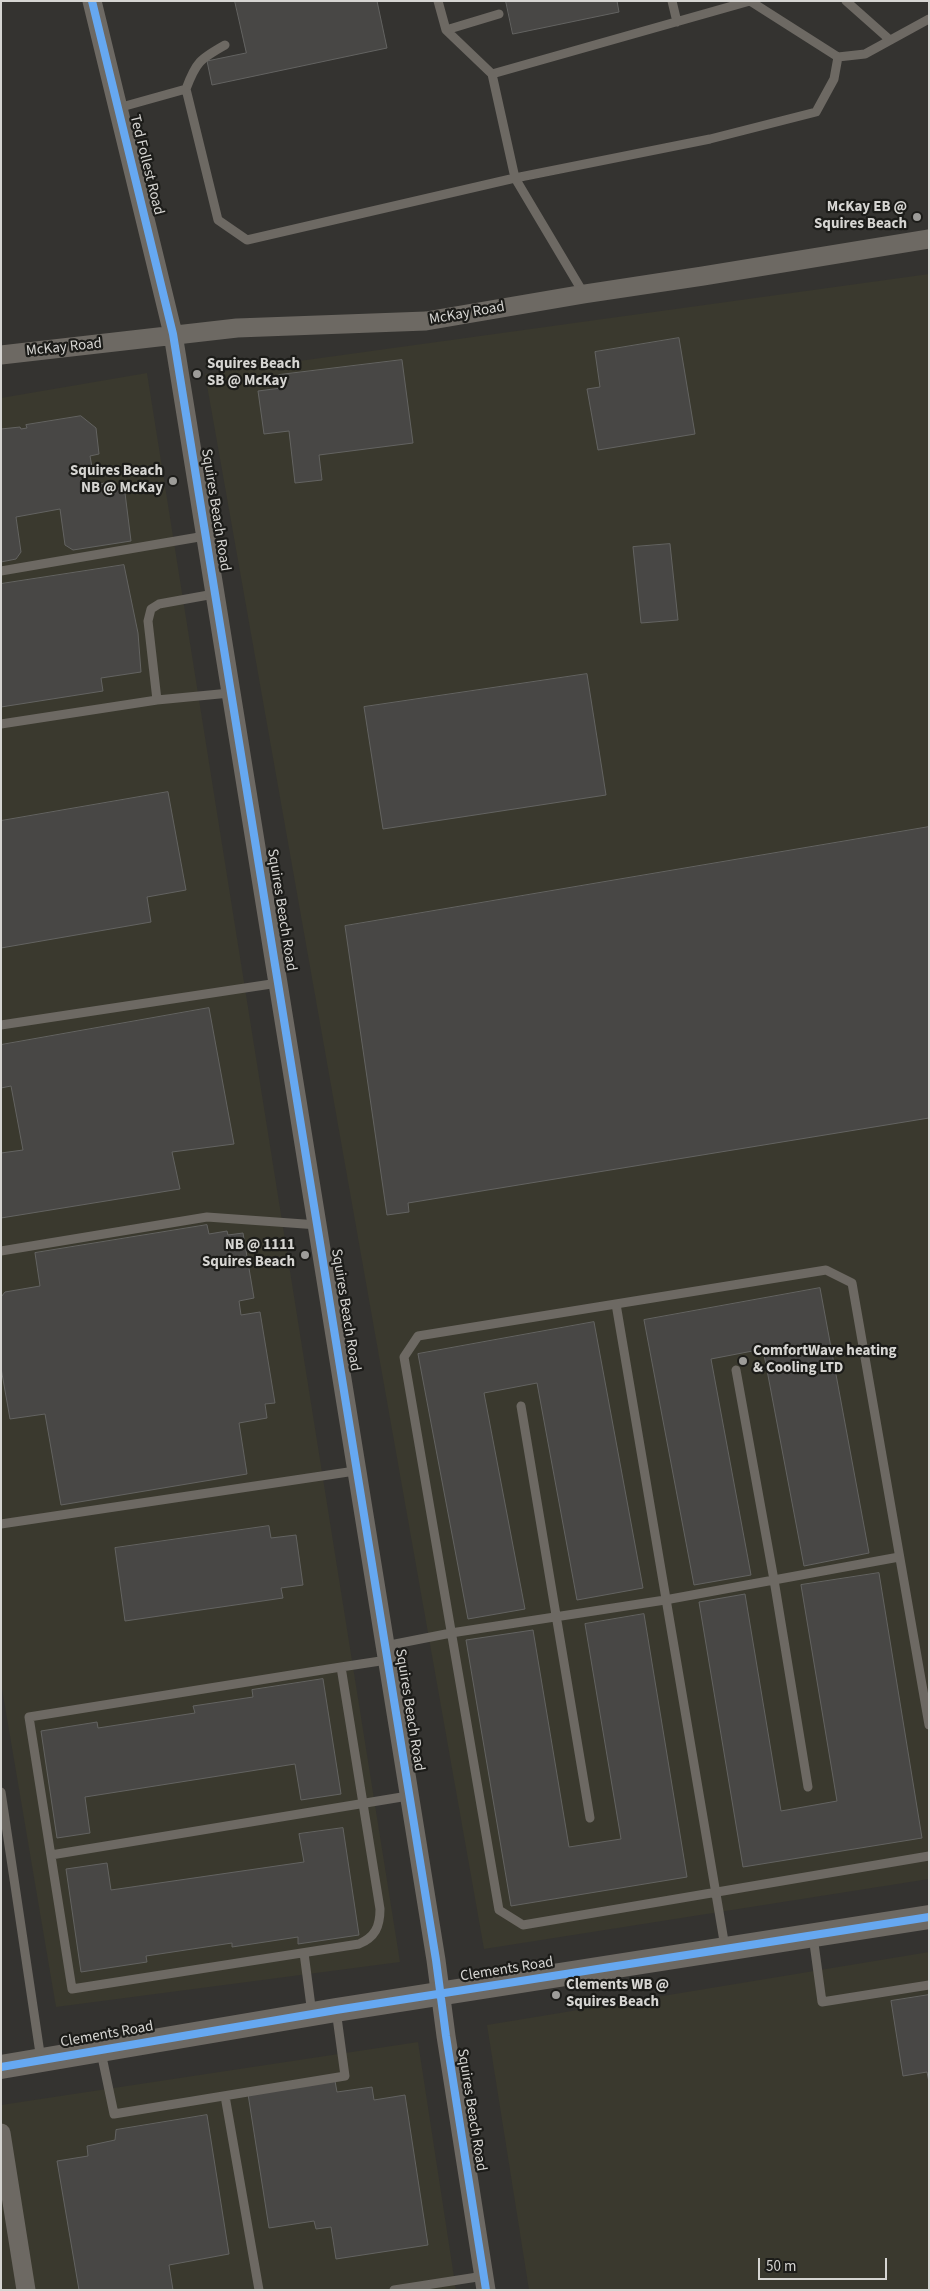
<!DOCTYPE html>
<html>
<head>
<meta charset="utf-8">
<style>
  body { margin:0 }
  #map { position:relative; width:930px; height:2291px; overflow:hidden; background:#343330; font-family:"Source Sans 3",sans-serif }
  canvas { display:block }
  .frame { position:absolute; inset:0; border:2px solid #d6d5d2; pointer-events:none }
  .scale { position:absolute; left:758px; top:2258px; width:129px; height:22px; box-sizing:border-box; border:2px solid #d6d5d2; border-top:0; padding-left:6px; font-size:15px; line-height:18px; white-space:nowrap; color:#d6d5d2; -webkit-text-stroke:4px #1c1c19; paint-order:stroke }
</style>
</head>
<body>
<div id="map">
<canvas width="930" height="2291"></canvas>
<div class="frame"></div>
<div class="scale">50 m</div>
</div>
<script>
const context = document.querySelector('canvas').getContext('2d');
context.lineJoin = 'round';
function fill(path, color) {
  context.fillStyle = color;
  context.fill(path, 'evenodd');
}
function trace(path, color, width, dash) {
  context.strokeStyle = color;
  context.lineWidth = width;
  context.lineCap = dash ? 'butt' : 'round';
  context.setLineDash(dash || []);
  context.stroke(path);
}
function write(font, color, halo, rows, align = 'center') {
  context.font = font + ' "Source Sans 3",sans-serif';
  context.lineWidth = 4.5;
  context.setLineDash([]);
  context.textBaseline = 'middle';
  context.strokeStyle = halo;
  context.fillStyle = color;
  for (const [text, x, y, turn = 0] of rows) {
    context.save();
    context.translate(x, y);
    context.rotate((+turn || 0) * Math.PI / 180);
    context.textAlign = isNaN(turn) ? turn : align;
    if (halo) context.strokeText(text, 0, 0);
    context.fillText(text, 0, 0);
    context.restore();
  }
}
fill(new Path2D(`
  M929,274V1879L484,1949L205,374Z
  M147,373L400,1962L56,2007L1,1683V398Z
  M929,1952V2290H529L487,2025Z
  M418,2042L456,2290H1V2105Z`), '#3a392e');
const building = new Path2D(`
  M235,1H377L387,48L212,85L207,61L246,53Z
  M506,1H617L619,12L513,34Z
  M679,338L695,434L598,450L587,389L600,387L595,352Z
  M402,360L413,443L319,455L322,480L295,483L289,431L264,434L258,391L281,388L279,375Z
  M81,416L96,428L99,454L90,456L92,467L83,469L85,480L82,481L83,487L110,482L125,493L131,541L73,550L65,545L60,509L16,517L21,552L16,559L1,562V429L20,427L21,429L27,428L26,425Z
  M670,544L678,620L641,623L633,547Z
  M124,565L138,633L141,672L101,678L103,691L1,707V584Z
  M587,674L606,795L383,829L364,707Z
  M168,792L186,890L147,897L151,922L1,948V821Z
  M929,827V1118L408,1203L409,1212L387,1215L345,926Z
  M209,1008L234,1144L172,1152L180,1189L1,1218V1153L23,1150L11,1086L1,1088V1045Z
  M207,1225L209,1234L227,1231L228,1235L243,1233L254,1298L239,1301L241,1315L260,1312L275,1403L265,1404L267,1418L239,1423L247,1474L61,1505L45,1414L10,1419L1,1368V1297L5,1292L40,1286L35,1253Z
  M820,1288L869,1553L804,1566L763,1349L711,1359L751,1575L694,1585L644,1320Z
  M594,1322L643,1588L577,1600L537,1383L484,1393L525,1609L468,1619L418,1354Z
  M269,1526L271,1538L296,1535L303,1585L281,1588L283,1598L125,1621L115,1548Z
  M879,1573L922,1838L743,1867L699,1602L745,1594L781,1811L837,1801L801,1585Z
  M644,1614L687,1877L511,1906L466,1640L533,1630L569,1847L621,1839L585,1624Z
  M323,1679L341,1794L301,1800L295,1764L85,1797L90,1833L57,1838L41,1731L97,1722L98,1728L195,1713L193,1706L253,1697L252,1690Z
  M343,1828L359,1935L298,1944V1937L232,1947V1943L146,1956L147,1962L81,1972L66,1869L107,1863L111,1890L304,1862L299,1834Z
  M929,1995V2082L927,2072L903,2076L891,2001Z
  M335,2081L337,2092L372,2087L374,2100L405,2095L428,2245L336,2259L331,2227L316,2229L314,2221L269,2228L248,2094Z
  M207,2115L229,2254L169,2265L173,2290H79L57,2161L88,2156L87,2146L115,2140L116,2130Z`);
fill(building, '#484745');
trace(building, '#636361', 1);
trace(new Path2D(`
  M438,1L446,30L492,74
  M672,1L677,22
  M846,1L890,40
  M446,30L499,14
  M838,57L865,54L929,19
  M186,89C196,62 200,59 225,45
  M118,108L186,89L218,220L247,240L515,178L492,74L750,1L838,57L834,79L816,112L710,139L515,178L584,294
  M1,571L205,536
  M157,700L148,621L151,609L159,604L214,594
  M1,724L157,700L230,693
  M1,1025L278,983
  M1,1251L207,1217L318,1225
  M616,1304L725,1947
  M736,1370L774,1580L808,1787
  M521,1406L590,1818
  M1,1524L355,1471
  M385,1646L451,1633L665,1600L899,1557
  M341,1667L380,1909C380,1927 375,1937 359,1944L72,1989L29,1717Z
  M341,1667L387,1660
  M929,1725L852,1283L826,1270L418,1336L404,1357L499,1910L523,1925L929,1856
  M1,1792L41,2060
  M51,1855L408,1796
  M813,1936L822,2002L929,1985
  M304,1953L312,2014
  M101,2052L114,2114L345,2076L336,2010
  M225,2096L259,2290
  M394,2290L484,2276`), '#6d6963', 9);
trace(new Path2D(`
  M92,1L173,334L436,1960L446,2036L486,2290
  M1,355L237,328L426,321L584,294L703,276L929,239
  M1,2133L26,2290`), '#6d6963', 19);
trace(new Path2D(`
  M1,2067L336,2010L929,1917`), '#6d6963', 24);
trace(new Path2D(`
  M92,1L173,334L436,1960L446,2036L486,2290
  M1,2067L336,2010L929,1917`), '#66a8f1', 8);
for (const [x, y, r, color] of [
  [917,217,5,"#9d9c99"],
  [197,374,5,"#9d9c99"],
  [173,481,5,"#9d9c99"],
  [305,1255,5,"#9d9c99"],
  [743,1361,5,"#9d9c99"],
  [556,1995,5,"#9d9c99"]
]) {
  const dot = new Path2D();
  dot.arc(x, y, r, 0, 2 * Math.PI);
  context.fillStyle = color;
  context.fill(dot);
  trace(dot, '#1c1c19', 2);
}
write('15px', '#d6d5d2', '#1c1c19', [
  ["Ted Follest Road",146,165,76],
  ["McKay Road",467,314,-10],
  ["McKay Road",64,348,-6],
  ["Squires Beach Road",215,510,81],
  ["Squires Beach Road",281,910,81],
  ["Squires Beach Road",345,1310,81],
  ["Squires Beach Road",409,1710,81],
  ["Clements Road",507,1970,-9],
  ["Clements Road",107,2035,-10],
  ["Squires Beach Road",471,2110,81]
]);
write('bold 15px', '#d6d5d2', '#1c1c19', [
  ["McKay EB @",907,208],
  ["Squires Beach",907,225],
  ["Squires Beach",207,365,"left"],
  ["SB @ McKay",207,382,"left"],
  ["Squires Beach",163,472],
  ["NB @ McKay",163,489],
  ["NB @ 1111",295,1246],
  ["Squires Beach",295,1263],
  ["ComfortWave heating",753,1352,"left"],
  ["& Cooling LTD",753,1369,"left"],
  ["Clements WB @",566,1986,"left"],
  ["Squires Beach",566,2003,"left"]
], 'right');
</script>
</body>
</html>
